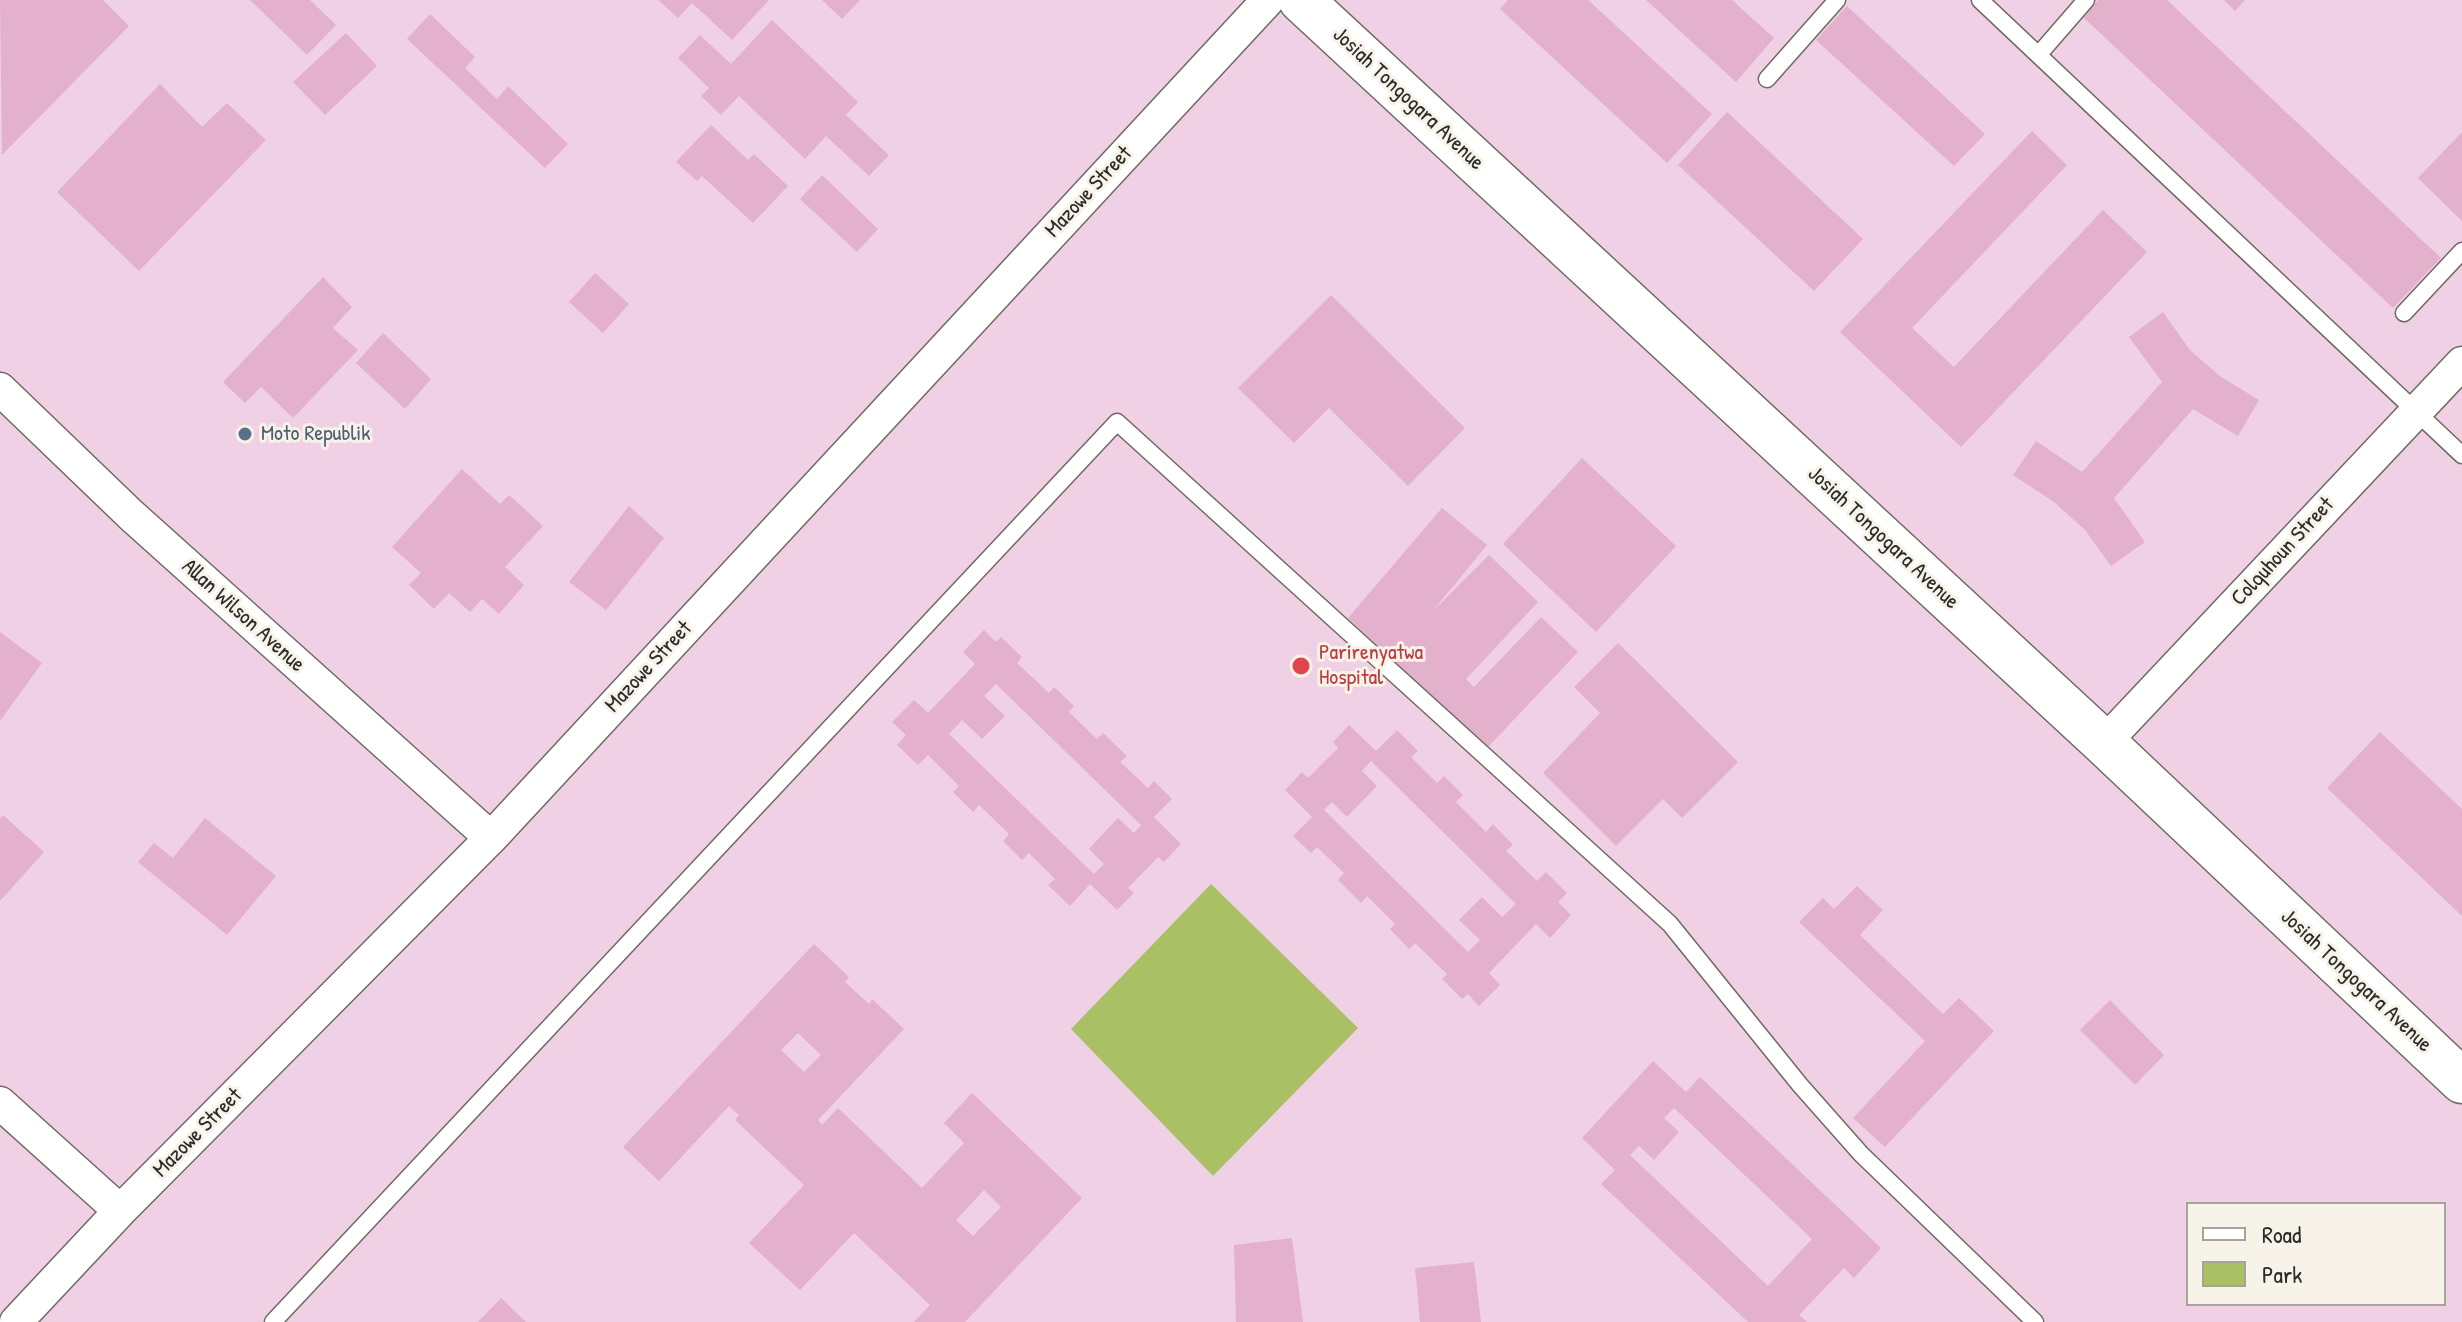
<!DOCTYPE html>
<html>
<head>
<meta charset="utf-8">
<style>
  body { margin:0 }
  #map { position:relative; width:2462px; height:1322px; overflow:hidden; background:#eedfc0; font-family:"Patrick Hand",sans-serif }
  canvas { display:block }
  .legend { position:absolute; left:2186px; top:1202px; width:260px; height:104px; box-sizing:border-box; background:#f7f3e8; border:2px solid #a5a39c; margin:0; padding:10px 14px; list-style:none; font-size:24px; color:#2b2b2b }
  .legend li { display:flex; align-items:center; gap:16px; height:40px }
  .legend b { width:40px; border:2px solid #a5a39c }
</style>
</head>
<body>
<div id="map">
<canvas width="2462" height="1322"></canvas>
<ul class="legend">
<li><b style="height:10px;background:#fff"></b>Road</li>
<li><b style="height:22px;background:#aac065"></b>Park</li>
</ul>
</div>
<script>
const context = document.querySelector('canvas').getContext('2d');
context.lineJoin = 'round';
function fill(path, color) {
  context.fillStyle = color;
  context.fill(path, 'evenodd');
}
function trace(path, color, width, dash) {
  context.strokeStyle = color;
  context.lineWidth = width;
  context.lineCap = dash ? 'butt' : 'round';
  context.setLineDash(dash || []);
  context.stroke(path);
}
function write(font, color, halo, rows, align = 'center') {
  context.font = font + ' "Patrick Hand",sans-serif';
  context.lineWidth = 6;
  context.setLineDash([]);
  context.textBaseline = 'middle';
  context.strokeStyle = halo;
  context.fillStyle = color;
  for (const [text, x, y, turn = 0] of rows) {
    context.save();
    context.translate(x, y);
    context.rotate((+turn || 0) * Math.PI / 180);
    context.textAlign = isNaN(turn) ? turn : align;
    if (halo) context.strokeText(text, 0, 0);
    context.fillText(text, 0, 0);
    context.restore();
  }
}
fill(new Path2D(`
  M0,0H2462V1322H0ZM2188,1204H2444V1304H2188Z`), '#f0d0e5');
fill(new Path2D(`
  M1211,884L1358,1028L1213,1176L1071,1029Z`), '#aac065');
fill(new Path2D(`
  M0,0H103L129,26L2,155Z
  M250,0H310L336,25L307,55Z
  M658,0H769L732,40L692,3L678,18Z
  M822,0H860L842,19Z
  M1508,0H1588L1712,114L1667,163L1500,9Z
  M1646,0H1732L1774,38L1736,82Z
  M2098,0H2167L2441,258L2393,308L2083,17Z
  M2224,0H2245L2235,11Z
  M1847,6L1985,134L1954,166L1816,40Z
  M430,14L475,57L465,68L497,99L508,86L568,144L545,168L407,39Z
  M772,20L858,102L846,115L889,155L869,176L826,136L805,159L739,96L721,115L701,96L709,88L678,58L700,35L731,64Z
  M346,33L377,66L325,115L293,82Z
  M160,84L202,127L227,103L266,140L139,271L57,192Z
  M1727,112L1863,239L1814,291L1678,165Z
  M711,125L748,160L754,154L788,186L753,223L702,176L697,181L676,162Z
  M2032,131L2067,165L1912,328L1954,367L2103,210L2147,252L1961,447L1840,332Z
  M2462,132V221L2418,178Z
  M822,175L878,229L857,252L800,199Z
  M595,273L629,304L603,333L569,302Z
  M323,277L352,307L333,328L358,350L293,418L261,387L245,403L223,382Z
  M1331,295L1465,428L1408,486L1329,408L1294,443L1238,388Z
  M2163,312L2190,350L2221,377L2259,400L2238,436L2193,409L2114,498L2145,542L2111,566L2085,530L2054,502L2013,475L2036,441L2082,472L2162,382L2129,337Z
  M383,333L431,379L405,409L356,363Z
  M1582,458L1676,546L1596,632L1503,544Z
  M462,469L500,504L509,495L543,526L505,567L524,585L499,614L482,599L470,612L449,593L434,609L409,585L421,573L392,547Z
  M629,506L664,538L606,610L569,582Z
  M1442,508L1487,545L1432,612L1489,555L1538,602L1466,679L1474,687L1541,617L1578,652L1487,748L1348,618Z
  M984,630L996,642L1001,637L1022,657L1017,663L1049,693L1054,687L1074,706L1069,712L1097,739L1103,733L1127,756L1120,762L1148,788L1154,781L1172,799L1154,817L1181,844L1164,862L1158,857L1128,888L1134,893L1117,910L1090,884L1070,906L1048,885L1055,879L1029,853L1022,860L1003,841L1009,834L979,805L973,812L953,792L959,786L928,755L918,765L897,745L906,735L892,722L914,700L928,713L975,664L963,652ZM996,684L1141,825L1134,833L1118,818L1089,849L1104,864L1094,874L949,734L962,720L982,739L1005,716L984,696Z
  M0,632L42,663L0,721Z
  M1618,643L1738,762L1682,818L1663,799L1616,846L1543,773L1600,713L1574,687Z
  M1349,725L1376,751L1397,730L1418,751L1411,757L1437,783L1444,776L1463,795L1456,802L1486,832L1493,824L1513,845L1506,851L1537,881L1546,872L1567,893L1558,902L1571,915L1550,938L1536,924L1489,973L1500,985L1479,1006L1468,994L1462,999L1442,979L1447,974L1415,943L1409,949L1390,929L1395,924L1367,896L1361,903L1338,880L1344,873L1317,847L1311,853L1293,836L1312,817L1285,790L1302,772L1308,778L1338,748L1333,742ZM1371,761L1516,904L1502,917L1482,897L1459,920L1480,940L1468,952L1324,810L1332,802L1347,817L1377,786L1362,771Z
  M2380,732L2462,809V916L2327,788Z
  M3,815L44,852L0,901V818Z
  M205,818L276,876L227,935L138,862L154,843L173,858Z
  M1857,886L1883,910L1860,935L1943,1014L1959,998L1994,1031L1885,1147L1853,1118L1925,1041L1799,922L1823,898L1834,909Z
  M814,944L849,977L845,982L869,1004L872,999L904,1029L818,1120L822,1125L838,1108L922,1188L964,1143L944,1123L972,1093L1082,1198L965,1322H914L930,1305L854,1233L800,1290L749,1243L804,1185L735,1120L739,1115L729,1106L659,1181L623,1147ZM798,1033L821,1055L804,1072L781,1050ZM984,1190L1001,1207L973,1236L956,1220Z
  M2110,1000L2164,1055L2135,1085L2080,1030Z
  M1653,1061L1686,1092L1700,1077L1881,1248L1854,1278L1844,1268L1799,1315L1807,1322H1748L1601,1184L1615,1170L1582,1138ZM1674,1108L1812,1239L1768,1286L1630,1155L1639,1146L1654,1160L1679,1132L1664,1118Z
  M1292,1238L1303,1322H1236L1234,1245Z
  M1474,1262L1481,1322H1420L1415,1268Z
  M501,1298L526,1322H478Z`), '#e4b1cc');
const lane = new Path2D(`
  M1980,0L2462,455
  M2040,53L2086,0
  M1767,79L1837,0
  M2404,313L2462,251
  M273,1322L1117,422L1670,924L1800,1085L1861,1154L2035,1322`);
const street = new Path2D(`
  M0,389L131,515L491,838
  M2104,743L2462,363
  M0,1103L120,1211
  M16,1322L120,1211L491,838L1268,0`);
const secondary = new Path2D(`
  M1301,0L2104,743L2462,1081`);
trace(lane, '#6f6a5f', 19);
trace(street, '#6f6a5f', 35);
trace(secondary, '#6f6a5f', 47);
trace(lane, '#fff', 16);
trace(street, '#fff', 32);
trace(secondary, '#fff', 44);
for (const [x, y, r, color] of [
  [245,434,8,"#5c6f8a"],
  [1301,666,10,"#e0444e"]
]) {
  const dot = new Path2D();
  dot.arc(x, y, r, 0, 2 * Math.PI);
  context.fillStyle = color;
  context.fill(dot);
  trace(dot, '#f7f3e8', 3);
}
write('22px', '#2b2b2b', '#f7f3e8', [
  ["Josiah Tongogara Avenue",1408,99,43],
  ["Mazowe Street",1089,192,-47],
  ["Josiah Tongogara Avenue",1883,538,43],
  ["Colquhoun Street",2283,552,-47],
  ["Allan Wilson Avenue",243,616,42],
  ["Mazowe Street",649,667,-47],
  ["Josiah Tongogara Avenue",2356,981,43],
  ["Mazowe Street",198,1133,-45]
]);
write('22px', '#4e5e75', '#f7f3e8', [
  ["Moto Republik",261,434]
], 'left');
write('22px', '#be3a42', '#f7f3e8', [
  ["Parirenyatwa",1319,653],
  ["Hospital",1319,678]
], 'left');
</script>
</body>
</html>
